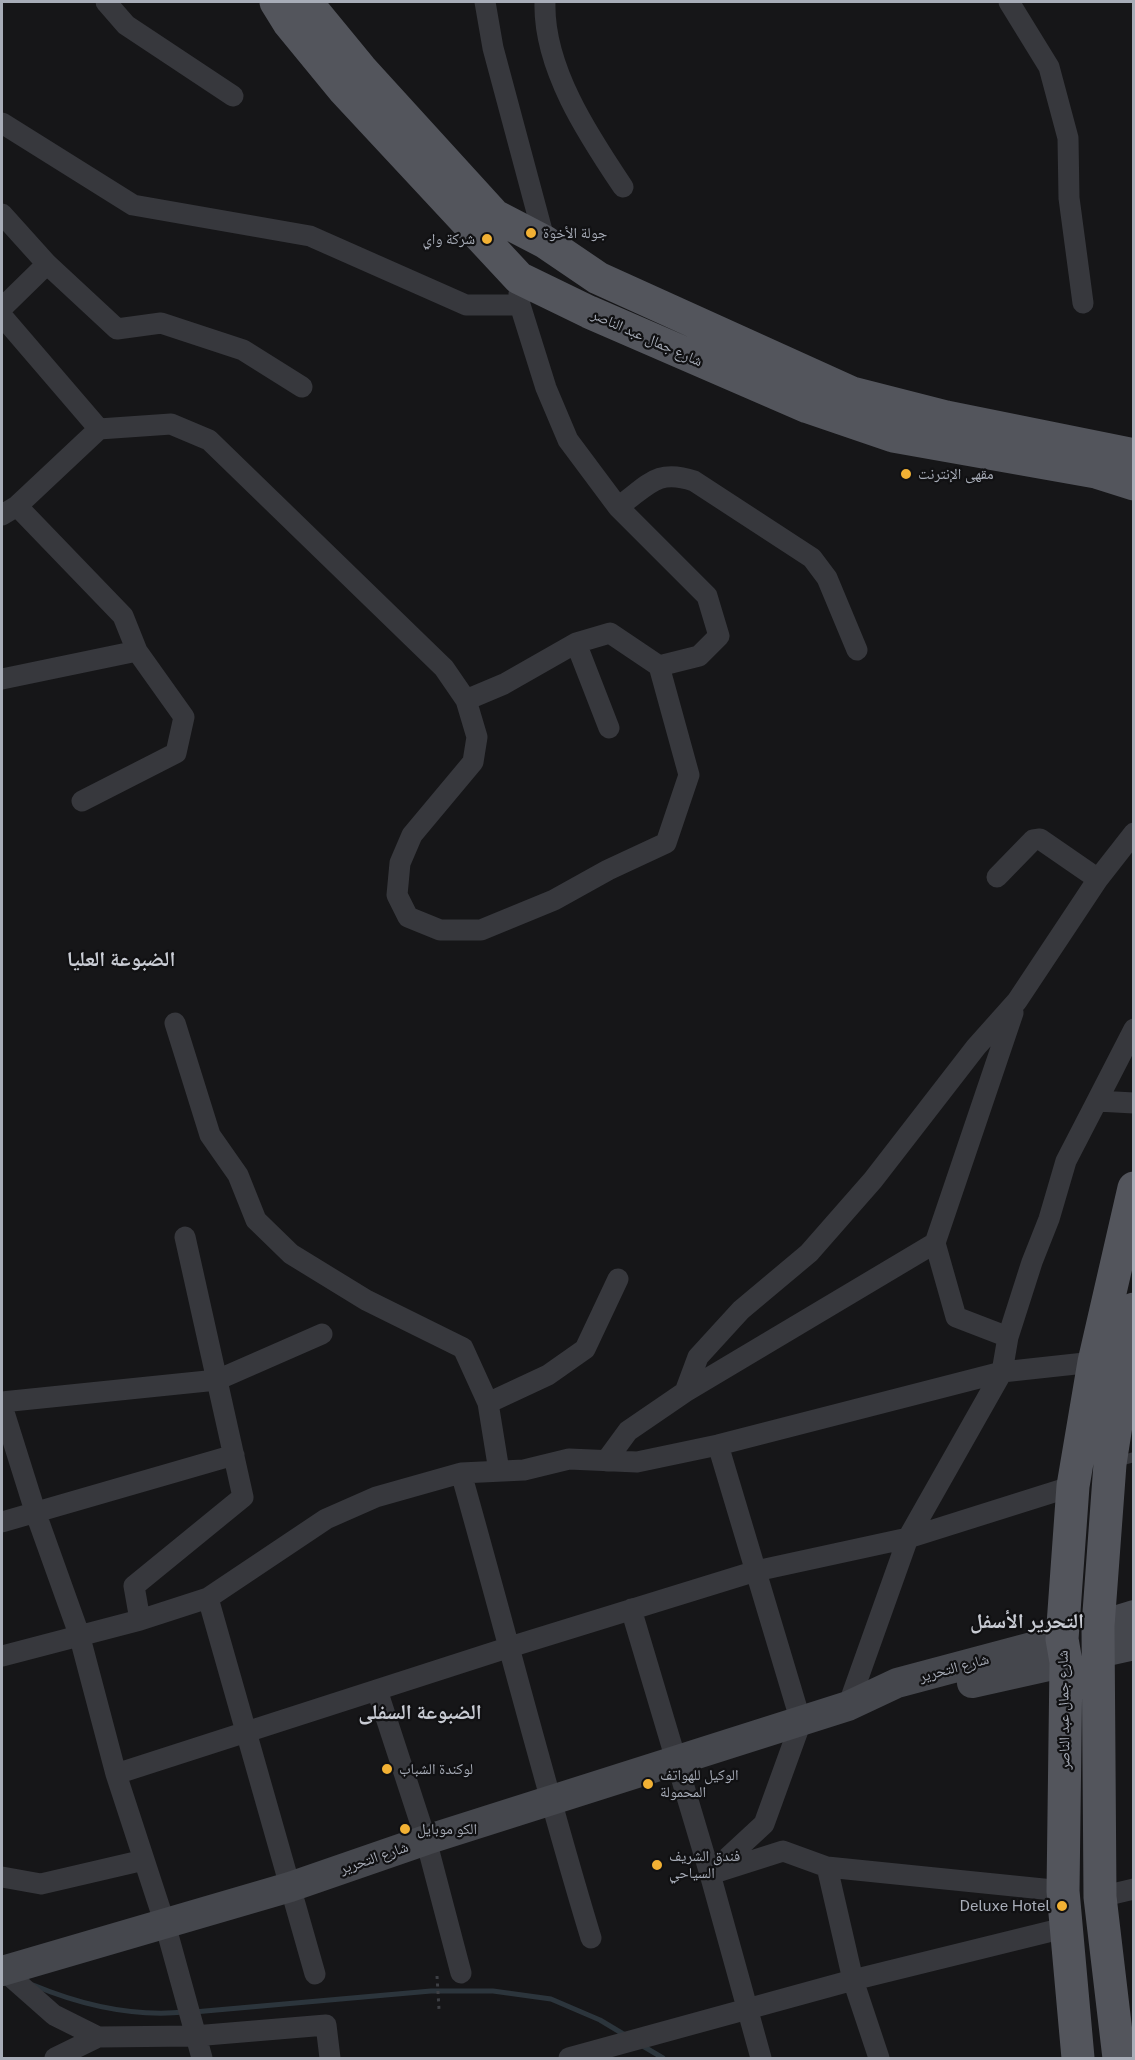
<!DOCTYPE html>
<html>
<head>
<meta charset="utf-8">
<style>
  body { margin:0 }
  #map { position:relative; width:1135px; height:2060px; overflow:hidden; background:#161618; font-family:"Public Sans",sans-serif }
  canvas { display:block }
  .frame { position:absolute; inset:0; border:3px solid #a8adb8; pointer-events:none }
</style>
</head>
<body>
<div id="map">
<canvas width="1135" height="2060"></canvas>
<div class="frame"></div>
</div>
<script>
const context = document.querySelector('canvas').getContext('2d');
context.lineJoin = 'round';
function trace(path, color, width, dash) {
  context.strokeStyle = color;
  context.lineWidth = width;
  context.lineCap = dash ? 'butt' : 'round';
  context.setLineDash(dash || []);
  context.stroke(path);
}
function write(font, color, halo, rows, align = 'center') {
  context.font = font + ' "Public Sans","Noto Naskh Arabic",sans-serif';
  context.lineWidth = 4.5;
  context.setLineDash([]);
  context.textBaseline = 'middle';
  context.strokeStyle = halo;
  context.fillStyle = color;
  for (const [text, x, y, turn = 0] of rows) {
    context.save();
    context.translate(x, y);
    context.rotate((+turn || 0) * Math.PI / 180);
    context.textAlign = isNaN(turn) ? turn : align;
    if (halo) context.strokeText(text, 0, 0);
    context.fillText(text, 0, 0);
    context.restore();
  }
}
trace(new Path2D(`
  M33,1985C81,2005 133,2017 185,2012
  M194,2012L431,1991H493L551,1999L600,2020L625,2035
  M641,2045L663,2058`), '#2c353c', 5);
trace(new Path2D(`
  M437,1976L439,2009`), '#3d3f44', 3, [3, 4.5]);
trace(new Path2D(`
  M1116,1462L1134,1457`), '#37383d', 10);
trace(new Path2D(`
  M106,2L126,25L233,96
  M485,2L493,48L545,242
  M545,2C543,67 588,135 623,187
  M1009,2L1049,67L1068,138L1069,198L1083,303
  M2,123L133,205L310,236L466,305H520
  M2,214L47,264L117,329L161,323L243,350L302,387
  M519,293L520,305L546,388L568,440L618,507L707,596L719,636L699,656L659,666
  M2,308L47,264
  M2,316L99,429
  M17,506L123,616L137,651L184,717L176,753L82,801
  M618,507C648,486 656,468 694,481L812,558L827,578L857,650
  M2,515L17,506L99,429L171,424L209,440L444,668L466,700L477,737L473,762L412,835L400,863L397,895L408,917L440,930H481L554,900L608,870L666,843L689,775L659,666L610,633L576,643L504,684L466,700
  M576,643L609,728
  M2,679L137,651
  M997,877L1033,840L1040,839L1098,879
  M175,1023L210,1135L238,1175L256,1220L291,1254L366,1300L463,1348L488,1403L499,1471
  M1097,1101L1134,1029
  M1008,1337L956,1317L935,1243L1013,1013
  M685,1392L935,1243
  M2,1402L217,1380L322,1334
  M488,1403L548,1375L585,1349L618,1279
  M2,1406L36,1514L79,1634L116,1774L165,1924L202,2058
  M606,1461L628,1431L685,1392L698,1357L741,1310L809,1253L873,1180L976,1047L1017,1001L1098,879L1134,833
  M461,1473C505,1628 544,1784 591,1938
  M2,1522L234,1455
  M208,1598L315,1974
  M631,1609L710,1874L761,2058
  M140,1620L134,1586L243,1497L185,1237
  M2,1656L140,1620L208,1598L326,1519L376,1497L461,1473L524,1470L569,1459L637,1462L718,1445L1002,1372L1094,1362
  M377,1690L426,1840L461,1973
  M848,1706L908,1538L1002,1372L1008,1337L1032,1262L1049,1219L1066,1161L1097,1101L1134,1103
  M116,1774L510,1647L756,1571L908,1538L1073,1486
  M827,1867L853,1980L879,2058
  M717,1872L783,1851L827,1867L1063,1891
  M710,1874L764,1824L801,1722L718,1445
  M2,1877L41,1884L144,1860
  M1100,1897L1134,1889
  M2,1969L54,2015L98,2037L194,2036L326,2025L330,2058
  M55,2058L98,2037
  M569,2058L853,1980L1068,1927`), '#37383d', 21);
trace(new Path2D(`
  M1098,1626L1134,1615
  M1099,1653L1134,1645
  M972,1683L1066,1662
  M2,1971L290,1887L426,1840L848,1706L897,1683L1062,1639`), '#45474d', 30);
trace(new Path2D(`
  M276,2L289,23L344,90L519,278L589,312L808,407L893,436L1096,472L1134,484
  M306,2L361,69L495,216L545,242L598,278L852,393L946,417L1134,455
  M1078,2058L1063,1891L1066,1662L1062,1639L1073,1486L1094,1362L1134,1188
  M1119,2058L1100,1897L1098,1626L1110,1464L1134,1309`), '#53555c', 33);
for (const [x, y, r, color] of [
  [531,233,6,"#f2b134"],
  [487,239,6,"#f2b134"],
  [906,474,6,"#f2b134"],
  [387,1769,6,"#f2b134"],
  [648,1784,6,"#f2b134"],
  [405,1829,6,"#f2b134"],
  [657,1865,6,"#f2b134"],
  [1062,1906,6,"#f2b134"]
]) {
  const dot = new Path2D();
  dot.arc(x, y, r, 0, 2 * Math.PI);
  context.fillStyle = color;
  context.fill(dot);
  trace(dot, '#111113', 2);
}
write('15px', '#a8adb8', '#111113', [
  ["جولة الأخوة",543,233],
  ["شركة واي",475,239,"right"],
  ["مقهى الإنترنت",918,474],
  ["لوكندة الشباب",399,1769],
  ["الوكيل للهواتف",660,1775],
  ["المحمولة",660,1792],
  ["الكو موبايل",417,1829],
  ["فندق الشريف",669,1856],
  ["السياحي",669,1873],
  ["Deluxe Hotel",1050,1906,"right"]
], 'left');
write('15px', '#a8adb8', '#111113', [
  ["شارع جمال عبد الناصر",647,338,24],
  ["شارع التحرير",954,1668,-15],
  ["شارع جمال عبد الناصر",1064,1710,-91],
  ["شارع التحرير",374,1858,-19]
]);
write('bold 21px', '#c9ccd4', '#111113', [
  ["الضبوعة العليا",121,960],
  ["التحرير الأسفل",1027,1622],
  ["الضبوعة السفلى",420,1713]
]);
</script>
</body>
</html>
